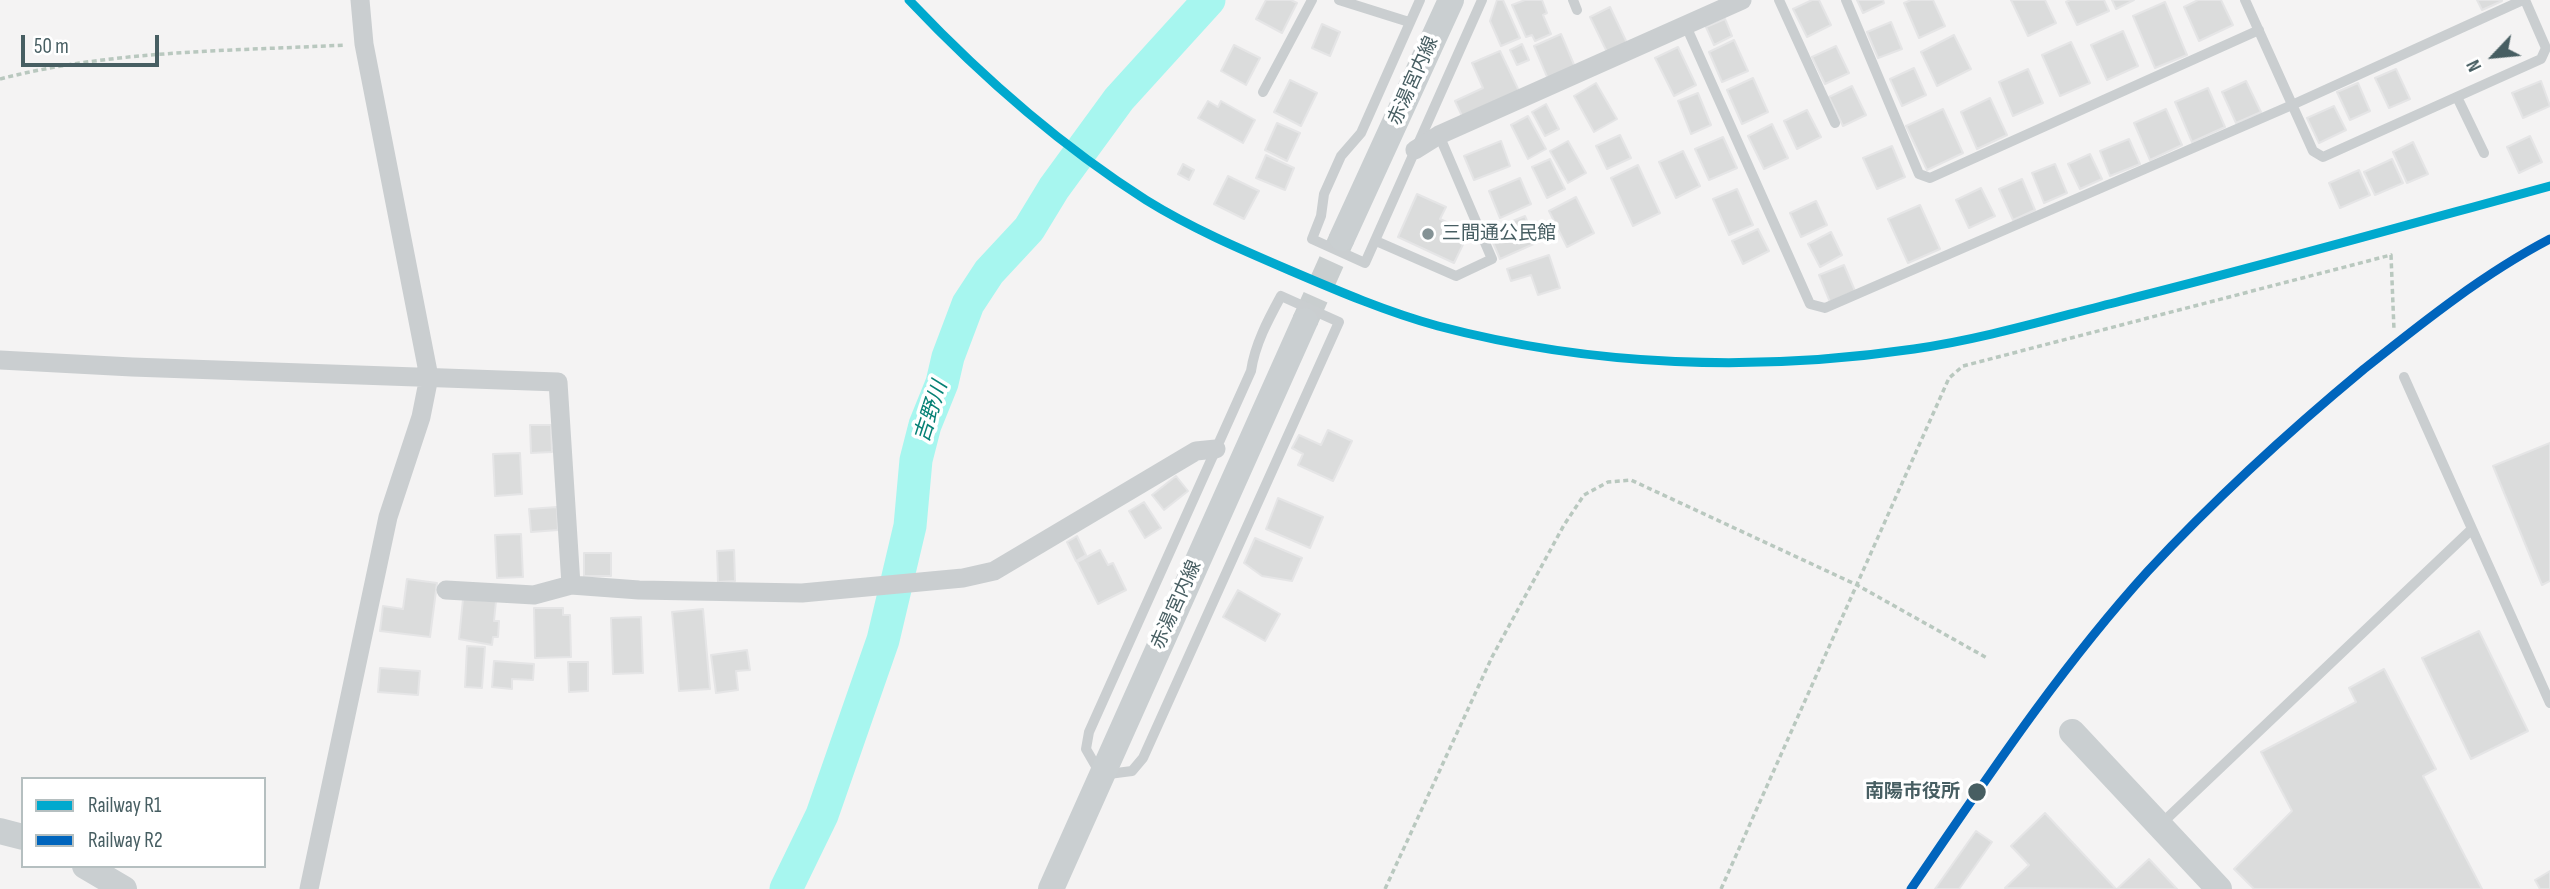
<!DOCTYPE html>
<html>
<head>
<meta charset="utf-8">
<style>
  body { margin:0 }
  #map { position:relative; width:2550px; height:889px; overflow:hidden; background:#f4f3f3; font-family:"Sofia Sans Condensed",sans-serif }
  canvas { display:block }
  .legend { position:absolute; left:21px; top:777px; width:245px; height:91px; box-sizing:border-box; background:#fff; border:2px solid #b5bfc0; margin:0; padding:9px 12px; list-style:none; font-size:21px; color:#475e62 }
  .legend li { display:flex; align-items:center; gap:14px; height:35px }
  .legend b { width:35px; border:2px solid #b5bfc0 }
  .north { position:absolute; left:2459px; top:21px; width:70px; height:70px; -webkit-text-stroke:5px #fff; paint-order:stroke; rotate:244deg; font-size:19px; font-weight:700; line-height:28px; text-align:center; color:#475e62 }
  .north::after { content:''; display:block; margin:auto; width:24px; height:32px; background:#475e62; clip-path:polygon(50% 0,100% 100%,50% 72%,0 100%) }
  .scale { position:absolute; left:21px; top:35px; width:138px; height:32px; box-sizing:border-box; border:4px solid #475e62; border-top:0; padding-left:9px; font-size:21px; line-height:24px; white-space:nowrap; color:#475e62; -webkit-text-stroke:5px #fff; paint-order:stroke }
</style>
</head>
<body>
<div id="map">
<canvas width="2550" height="889"></canvas>
<ul class="legend">
<li><b style="height:9px;background:#00a9ce"></b>Railway R1</li>
<li><b style="height:9px;background:#0065bd"></b>Railway R2</li>
</ul>
<div class="north">N</div>
<div class="scale">50 m</div>
</div>
<script>
const context = document.querySelector('canvas').getContext('2d');
context.lineJoin = 'round';
function trace(path, color, width, dash) {
  context.strokeStyle = color;
  context.lineWidth = width;
  context.lineCap = dash ? 'butt' : 'round';
  context.setLineDash(dash || []);
  context.stroke(path);
}
function fill(path, color) {
  context.fillStyle = color;
  context.fill(path, 'evenodd');
}
function write(font, color, halo, rows, align = 'center') {
  context.font = font + ' "Sofia Sans Condensed","Noto Sans JP",sans-serif';
  context.lineWidth = 7;
  context.setLineDash([]);
  context.textBaseline = 'middle';
  context.strokeStyle = halo;
  context.fillStyle = color;
  for (const [text, x, y, turn = 0] of rows) {
    context.save();
    context.translate(x, y);
    context.rotate((+turn || 0) * Math.PI / 180);
    context.textAlign = isNaN(turn) ? turn : align;
    if (halo) context.strokeText(text, 0, 0);
    context.fillText(text, 0, 0);
    context.restore();
  }
}
trace(new Path2D(`
  M786,889L822,815L883,640L910,526L916,460L925,425L942,383L948,357L968,304L989,272L1029,229L1054,188L1119,99L1209,0`), '#a7f6ef', 33);
const building = new Path2D(`
  M1266,0H1291L1297,3L1282,33L1256,19Z
  M1497,0H1503L1520,38L1501,46L1490,21Z
  M1525,0H1542L1547,13L1543,15L1551,34L1535,41L1532,35L1526,37L1512,5Z
  M1812,0H1819L1831,25L1807,37L1793,9Z
  M1857,0H1883L1884,3L1863,13Z
  M1911,0H1933L1945,26L1919,38L1904,3Z
  M2011,0H2045L2056,23L2028,36Z
  M2070,0H2104L2109,11L2077,25L2066,2Z
  M2112,0H2134L2116,9Z
  M2198,0H2221L2233,25L2199,41L2184,7Z
  M2477,0H2502V1L2482,10Z
  M2165,2L2187,55L2155,68L2133,16Z
  M1610,7L1627,43L1607,52L1590,17Z
  M1725,19L1732,36L1714,45L1706,27Z
  M1891,22L1902,49L1878,58L1867,32Z
  M1322,24L1340,32L1330,56L1312,48Z
  M2123,31L2138,66L2107,80L2091,45Z
  M1561,34L1575,67L1548,79L1534,46Z
  M1954,35L1971,69L1937,86L1921,52Z
  M1734,40L1748,71L1722,82L1709,52Z
  M2071,42L2090,83L2060,96L2042,55Z
  M1522,44L1529,60L1517,65L1510,50Z
  M1234,45L1260,58L1246,85L1221,71Z
  M1836,46L1849,73L1825,84L1812,57Z
  M1678,47L1696,85L1674,96L1655,58Z
  M1500,51L1519,91L1462,116L1455,101L1483,88L1472,63Z
  M1914,68L1926,95L1902,106L1890,79Z
  M2028,69L2043,103L2013,116L1999,82Z
  M2396,69L2410,99L2389,108L2375,78Z
  M1753,78L1768,112L1742,124L1727,90Z
  M1290,80L1317,93L1301,126L1274,112Z
  M2246,81L2261,112L2236,123L2222,92Z
  M2541,81L2550,106L2523,118L2512,93Z
  M1596,83L1617,119L1594,132L1574,96Z
  M2358,83L2370,111L2350,120L2337,92Z
  M1852,86L1866,115L1843,126L1829,97Z
  M2208,88L2225,127L2192,142L2175,102Z
  M1698,93L1711,125L1691,134L1678,101Z
  M1990,98L2007,135L1977,149L1961,112Z
  M1208,101L1218,107L1221,101L1255,120L1243,143L1198,118Z
  M1546,104L1559,129L1545,136L1532,112Z
  M2334,106L2346,130L2319,143L2307,118Z
  M1943,109L1963,153L1927,170L1906,126Z
  M2166,109L2182,145L2150,160L2134,123Z
  M1807,110L1821,137L1797,149L1784,121Z
  M1528,116L1546,149L1528,159L1511,125Z
  M1277,123L1300,133L1287,161L1265,150Z
  M1772,124L1788,158L1764,169L1748,136Z
  M1620,135L1631,158L1607,169L1596,146Z
  M2530,136L2542,162L2519,173L2507,147Z
  M1723,137L1737,168L1709,180L1695,149Z
  M2129,139L2140,164L2110,176L2100,151Z
  M1501,141L1510,166L1474,180L1464,156Z
  M1568,141L1586,173L1568,183L1550,151Z
  M2413,142L2428,174L2407,183L2393,152Z
  M1892,146L1905,177L1877,189L1863,158Z
  M1683,151L1700,186L1676,198L1659,162Z
  M2090,154L2102,179L2080,189L2068,164Z
  M1266,155L1294,168L1285,190L1256,178Z
  M1550,159L1565,189L1547,198L1532,167Z
  M2392,159L2403,183L2375,195L2364,172Z
  M1183,164L1194,170L1189,180L1178,174Z
  M2055,164L2067,193L2044,203L2032,173Z
  M1638,165L1660,213L1633,226L1611,178Z
  M2359,170L2370,195L2340,208L2329,183Z
  M1228,176L1259,191L1244,219L1214,204Z
  M1520,178L1531,204L1500,218L1489,191Z
  M2022,179L2035,210L2013,220L1999,189Z
  M1981,188L1995,216L1969,228L1956,200Z
  M1737,189L1753,225L1729,235L1713,199Z
  M1417,194L1446,207L1440,219L1469,232L1454,263L1398,237Z
  M1576,197L1594,233L1567,247L1549,211Z
  M1816,201L1827,225L1801,237L1790,213Z
  M1920,205L1940,249L1908,263L1888,219Z
  M1525,216L1536,243L1500,259L1488,231Z
  M1758,229L1769,251L1743,264L1732,241Z
  M1831,232L1842,255L1820,267L1808,244Z
  M1549,255L1560,288L1538,295L1531,275L1511,281L1507,269Z
  M1844,265L1855,291L1830,302L1819,275Z
  M530,425H551L552,452L531,453Z
  M1328,430L1352,441L1333,481L1298,465L1303,454L1292,448L1299,435L1321,445Z
  M2550,443V581L2542,585L2493,466Z
  M520,453L522,494L495,496L493,454Z
  M1176,476L1188,491L1164,510L1152,495Z
  M1278,498L1323,517L1310,548L1266,529Z
  M1144,502L1161,528L1145,538L1129,511Z
  M557,507L558,530L531,532L529,509Z
  M521,534L523,577L497,578L495,535Z
  M1077,536L1086,555L1076,561L1067,542Z
  M1255,538L1302,558L1292,581L1262,576L1244,563Z
  M734,550L735,581L718,582L717,551Z
  M1100,550L1108,565L1113,563L1126,590L1098,604L1077,562Z
  M584,553H611V576H584Z
  M407,579L437,583L430,637L380,631L383,606L403,609Z
  M1238,590L1280,614L1265,641L1223,617Z
  M463,599L496,601L494,621H499L498,637H493L492,645L459,639Z
  M534,608H563V615H570L571,657L535,658Z
  M703,609L710,689L679,691L672,612Z
  M641,617L643,673L613,674L611,618Z
  M2479,631L2528,731L2471,759L2422,658Z
  M467,646L485,647L482,688L465,687Z
  M747,650L750,670L736,671L738,690L716,693L711,655Z
  M494,661L534,664L533,680L512,679V689L492,687Z
  M568,662H588V691L569,692Z
  M380,668L420,671L418,695L378,692Z
  M2384,669L2436,769L2423,776L2482,889H2254L2234,869L2292,811L2261,752L2356,702L2349,688Z
  M2045,813L2116,889L2005,888L2029,865L2011,846Z
  M1976,831L1992,842L1959,889H1935Z
  M2149,859L2177,889H2117Z
  M2550,871V889H2540L2535,880Z`);
fill(building, '#dbdcdc');
trace(building, '#e5e5e6', 2);
trace(new Path2D(`
  M1305,321L1342,238`), '#c9cecf', 26, [26, 13]);
trace(new Path2D(`
  M0,79C112,50 231,51 346,45
  M1385,889L1492,657L1564,525L1584,495L1608,482L1631,480L1857,585L1987,658
  M1721,889L1949,378L1963,366L2391,255L2394,330`), '#b9c8bf', 3.5, [5, 3.5]);
trace(new Path2D(`
  M1339,0L1409,22
  M1420,0L1361,133L1341,156L1324,194L1321,216L1312,239L1365,263L1482,0
  M1573,0L1577,10
  M1779,0L1835,123
  M1846,0L1919,174L1930,178L2259,30
  M2245,0L2313,151L2323,157L2541,59L2546,48L2525,0
  M1686,26L1810,304L1825,308L2292,105L2523,0
  M1263,92L1312,0
  M2457,97L2484,153
  M1376,241L1456,276L1492,259L1439,135
  M1281,296L1339,322L1143,758L1132,771L1101,775L1086,749L1089,732L1251,371C1255,344 1268,320 1281,296Z
  M2404,377L2550,703
  M2160,825L2472,529`), '#caced0', 10);
trace(new Path2D(`
  M1415,150L1439,135L1742,0
  M0,360L132,367L558,382L571,585L639,590L802,593L963,578L994,571L1196,451L1216,449
  M446,590L534,595L571,585
  M309,889L388,517L421,417L429,377L364,44L360,0`), '#caced0', 19);
trace(new Path2D(`
  M1342,238L1451,0
  M2072,732L2219,889
  M0,831L23,837
  M85,866L124,889
  M1051,889L1305,321`), '#cacfd1', 26);
trace(new Path2D(`
  M909,0C980,75 1058,144 1146,200C1191,228 1240,249 1289,270C1338,291 1387,312 1438,326C1593,367 1757,372 1914,349C1984,339 2053,318 2121,301C2265,265 2407,225 2550,186`), '#00a9ce', 9);
trace(new Path2D(`
  M1911,889C1985,781 2059,669 2148,571C2215,499 2288,432 2364,369C2423,322 2483,274 2550,239`), '#0065bd', 9);
for (const [x, y, r, color] of [
  [1428,234,7,"#849295"],
  [1977,792,10,"#475e62"]
]) {
  const dot = new Path2D();
  dot.arc(x, y, r, 0, 2 * Math.PI);
  context.fillStyle = color;
  context.fill(dot);
  trace(dot, '#fff', 2.5);
}
write('19px', '#475e62', '#fff', [
  ["赤湯宮内線",1414,81,-66],
  ["赤湯宮内線",1177,605,-66]
]);
write('19px', '#475e62', '#fff', [
  ["三間通公民館",1442,234]
], 'left');
write('bold 19px', '#475e62', '#fff', [
  ["南陽市役所",1960,792]
], 'right');
write('italic 21px', '#068175', '#fff', [
  ["吉野川",932,412,-72]
]);
</script>
</body>
</html>
